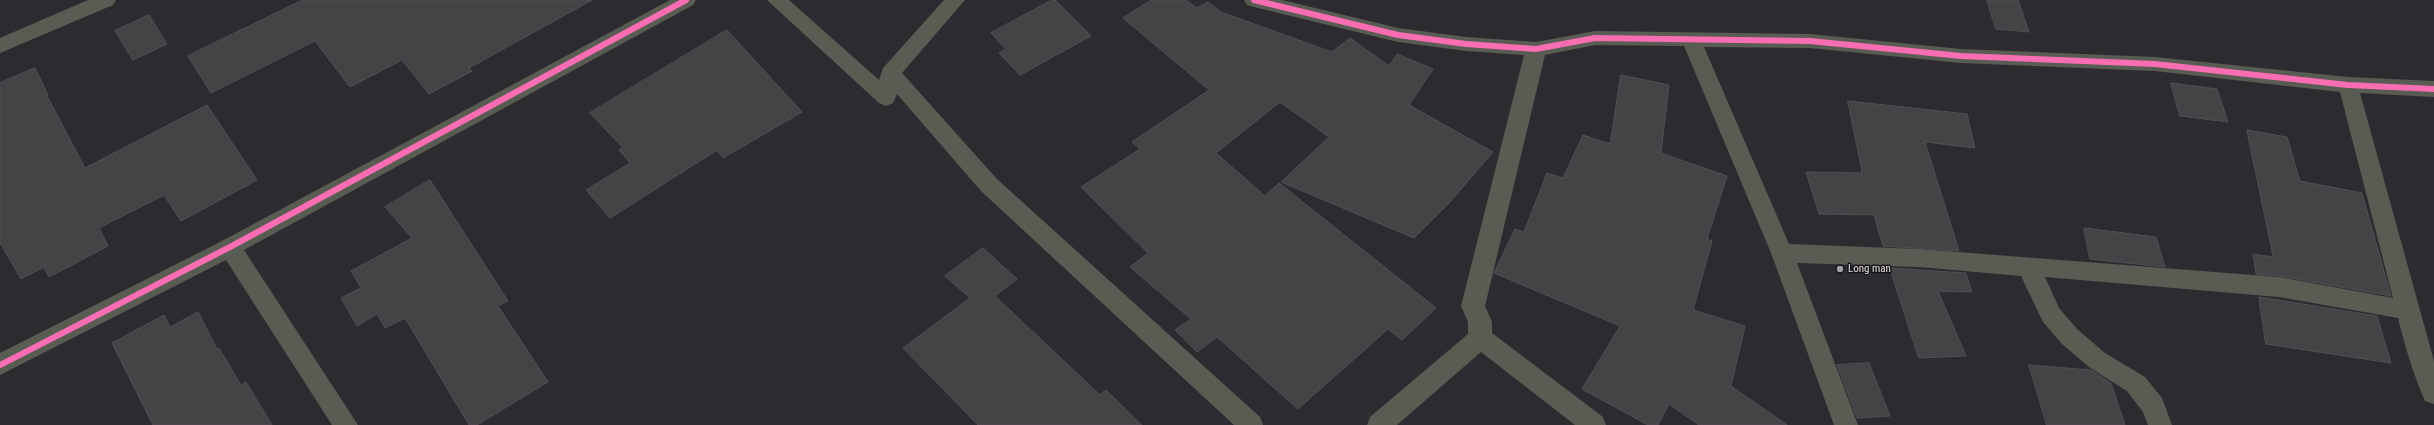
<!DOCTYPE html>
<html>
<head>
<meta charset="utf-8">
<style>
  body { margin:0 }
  canvas { display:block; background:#2e2b30 }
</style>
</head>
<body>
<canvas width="2434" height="425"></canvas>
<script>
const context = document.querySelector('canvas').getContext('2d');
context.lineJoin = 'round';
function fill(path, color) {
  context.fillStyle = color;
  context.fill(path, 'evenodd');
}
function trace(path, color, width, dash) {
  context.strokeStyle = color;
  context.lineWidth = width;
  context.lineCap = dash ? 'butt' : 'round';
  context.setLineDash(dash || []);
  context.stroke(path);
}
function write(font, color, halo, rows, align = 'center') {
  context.font = font + ' "Roboto Condensed",sans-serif';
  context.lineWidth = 3;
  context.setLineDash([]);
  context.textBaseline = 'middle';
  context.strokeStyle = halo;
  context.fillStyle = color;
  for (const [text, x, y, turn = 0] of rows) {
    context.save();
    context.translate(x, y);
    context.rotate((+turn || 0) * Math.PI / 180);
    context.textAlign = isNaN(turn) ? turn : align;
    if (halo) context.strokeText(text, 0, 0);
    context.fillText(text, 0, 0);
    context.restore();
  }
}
const building = new Path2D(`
  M303,0H592L469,68L472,71L429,94L402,60L350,87L315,41L211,93L188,56Z
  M1052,0H1055L1091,36L1020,75L999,53L1006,49L991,33Z
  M1152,0H1186L1197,8L1208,2L1221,12L1332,52L1350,38L1389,66L1397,54L1433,69L1409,105L1493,152L1450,202L1414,238L1281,182L1329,137L1280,102L1216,153L1265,196L1279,183L1436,308L1402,340L1388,329L1298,409L1217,337L1197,352L1175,330L1191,319L1130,267L1148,253L1081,187L1140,149L1132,142L1209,90L1123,18Z
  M1987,0H2018L2029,32L1996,29Z
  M149,15L167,44L133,60L115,31Z
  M727,30L802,112L723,158L717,150L610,218L586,190L630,163L619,150L623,148L590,113Z
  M35,68L48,95L47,96L85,168L207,105L257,180L181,221L164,195L99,228L108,246L49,277L44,267L21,279L0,243V83Z
  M1621,75L1669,85L1661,153L1727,176L1707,239L1712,241L1693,310L1745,326L1731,386L1787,425H1699L1669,404L1658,425H1648L1582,389L1620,326L1494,273L1515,229L1524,232L1547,173L1563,178L1583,135L1610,144Z
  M2171,83L2217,89L2228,122L2180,116Z
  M1848,101L1967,114L1975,148L1925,142L1959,251L1883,246L1874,215L1819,214L1806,172L1862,173Z
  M2247,130L2287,137L2300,181L2362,193L2391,296L2279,276L2256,274L2253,254L2273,257Z
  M430,180L508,301L498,306L548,382L477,425H469L405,318L385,328L377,314L357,326L341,298L361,288L351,271L412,238L385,207Z
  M2084,228L2156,237L2165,267L2090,259Z
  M983,248L1017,279L995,296L1100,395L1106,390L1142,425H978L903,348L970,298L945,276Z
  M1890,268L1966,273L1972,292L1938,291L1966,356L1919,358Z
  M2259,297L2377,316L2391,363L2266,344Z
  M198,312L217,349L219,348L241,385L246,382L272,425H153L112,343L164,315L170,327Z
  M1869,363L1890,416L1857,418L1837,365Z
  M2029,365L2091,370L2111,383L2125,425H2047Z`);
fill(building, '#464347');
trace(building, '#524f54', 1);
fill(new Path2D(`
  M88,0H116L113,5L0,53V38Z
  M670,0H696L693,5L244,250L358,425H332L226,260L0,375V353L222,241Z
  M767,0H789L879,80L883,68L944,0H965L902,73L997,179L1260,417L1263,425H1234L981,191L897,94L893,103L886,106L879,103Z
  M1244,0H1282L1398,28L1466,37L1536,42L1595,31L1810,34L1961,49L2155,57L2348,77L2434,81V97L2360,93L2434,361V404L2425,401C2413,374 2405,346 2398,318L2279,297L2045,277L2059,308L2077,329L2105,353L2145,377L2162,398L2172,425H2148L2143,412L2127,391L2089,367L2061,343L2043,322L2021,276L1919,267L1797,263L1858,425H1834L1771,253L1684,46L1595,45L1545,55L1485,306L1492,322V333L1603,417L1606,425H1575L1481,352L1397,425H1367L1370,417L1468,334V322L1461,306L1524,55L1466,51L1398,42L1254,7L1247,5ZM1704,47L1810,48L1961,63L2155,71L2340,92L2393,298L2279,277L1919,249L1789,244Z`), '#585c53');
trace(new Path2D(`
  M1254,0L1398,35L1466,44L1536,49L1595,38L1810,41L1961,56L2155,64L2348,85L2434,89
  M0,365L230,247L686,0`), '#f96db3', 6);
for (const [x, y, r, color] of [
  [1840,269,4,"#a39fa5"]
]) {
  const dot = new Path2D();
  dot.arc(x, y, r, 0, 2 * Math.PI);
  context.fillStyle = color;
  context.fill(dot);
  trace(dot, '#161317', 1.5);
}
write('11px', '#e2dee4', '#161317', [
  ["Long man",1848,269]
], 'left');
</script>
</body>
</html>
